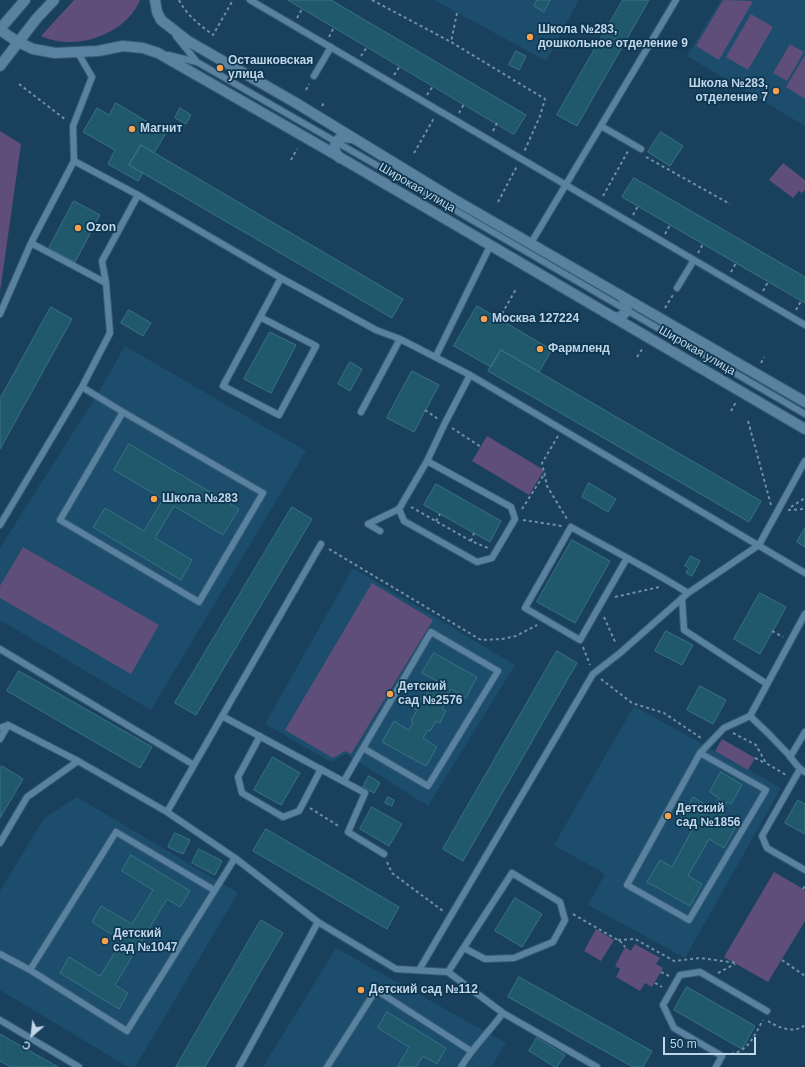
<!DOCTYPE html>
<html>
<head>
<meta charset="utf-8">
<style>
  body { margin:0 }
  #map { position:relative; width:805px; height:1067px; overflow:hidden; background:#19415d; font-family:Arial,sans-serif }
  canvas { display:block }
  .north { position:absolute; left:12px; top:1015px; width:40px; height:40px; -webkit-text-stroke:3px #0d3651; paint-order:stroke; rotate:208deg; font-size:11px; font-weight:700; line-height:16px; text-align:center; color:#c1d6e7 }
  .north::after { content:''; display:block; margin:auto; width:14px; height:18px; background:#c1d6e7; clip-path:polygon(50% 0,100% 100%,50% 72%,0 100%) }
  .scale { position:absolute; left:663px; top:1037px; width:93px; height:18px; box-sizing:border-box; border:2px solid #c1d6e7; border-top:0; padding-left:5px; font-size:12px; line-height:14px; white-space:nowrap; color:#c1d6e7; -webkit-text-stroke:3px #0d3651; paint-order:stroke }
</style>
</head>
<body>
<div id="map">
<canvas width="805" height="1067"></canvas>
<div class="north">С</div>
<div class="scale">50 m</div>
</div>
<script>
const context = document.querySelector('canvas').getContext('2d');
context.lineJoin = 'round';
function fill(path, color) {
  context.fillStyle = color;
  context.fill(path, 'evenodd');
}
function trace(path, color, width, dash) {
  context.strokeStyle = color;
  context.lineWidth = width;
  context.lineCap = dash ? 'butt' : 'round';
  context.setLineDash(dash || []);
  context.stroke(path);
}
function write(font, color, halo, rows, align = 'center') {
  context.font = font + ' Arial,sans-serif';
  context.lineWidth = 3.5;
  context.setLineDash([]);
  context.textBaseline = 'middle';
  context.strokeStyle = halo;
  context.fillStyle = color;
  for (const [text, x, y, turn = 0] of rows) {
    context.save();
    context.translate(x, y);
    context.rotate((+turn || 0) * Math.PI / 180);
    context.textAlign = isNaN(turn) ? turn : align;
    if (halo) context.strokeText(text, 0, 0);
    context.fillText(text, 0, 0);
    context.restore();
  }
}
fill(new Path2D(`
  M434,0H579L546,61Z
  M721,0H805V126L687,56Z
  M125,346L306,451L151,710L0,620V548L97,395Z
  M353,568L515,665L428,806L346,754L331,762L265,724Z
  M634,706L781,788L685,958L588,905L605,874L554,845Z
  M77,797L238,893L135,1067H128L0,990V891L44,818Z
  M336,948L506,1043L491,1067H263Z`), '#1c4d6c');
fill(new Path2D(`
  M74,0H140C126,35 74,52 41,36Z
  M723,0L753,1L719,60L696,46Z
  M751,14L773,27L748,70L726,57Z
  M790,44L804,52L787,81L773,73Z
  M805,55V99L786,87Z
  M0,131L21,144L0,292Z
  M783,163L805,180V190L802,193L799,191L793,198L769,180Z
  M487,436L544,470L529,495L472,461Z
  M23,547L159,625L131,674L0,598V586Z
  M372,583L433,620L351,754L345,751L333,758L285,730Z
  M722,739L755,758L748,770L715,751Z
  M774,872L805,890V921L768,982L724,957Z
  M596,929L614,940L601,961L584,951Z
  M635,944L660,958L656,964L663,968L652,987L645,983L640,991L616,977L620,969L615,966L625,947L631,951Z`), '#5f4e79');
const building = new Path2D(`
  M288,0H331L526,115L514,134Z
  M537,0H550L544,12L534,6Z
  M623,0H649L577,126L557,115Z
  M516,51L526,56L519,70L509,65Z
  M116,103L166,133L154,153L141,145L129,165L143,173L138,181L108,164L115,150L83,132L97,108L109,115Z
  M180,108L191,115L186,124L175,118Z
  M661,132L683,146L670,166L648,152Z
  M141,145L403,299L392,318L129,165Z
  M634,178L805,277V303L622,197Z
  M74,201L100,215L75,262L49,248Z
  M477,306L552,350L539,372L501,350L491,367L454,346Z
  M51,307L72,319L0,449V399Z
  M129,310L151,323L143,336L121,323Z
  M270,332L296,345L271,393L244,379Z
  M501,350L761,501L749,522L488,371Z
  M350,362L362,369L350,391L338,384Z
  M412,371L439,385L414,432L387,418Z
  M129,444L239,509L223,535L174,506L155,538L192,560L181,580L93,527L105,508L144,531L163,499L114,470Z
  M589,483L616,499L608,512L582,497Z
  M436,484L501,521L490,542L424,505Z
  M292,507L312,519L196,715L175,703Z
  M805,528V547L797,542Z
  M572,540L610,561L575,623L537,602Z
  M691,556L700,561L692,576L686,573L689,568L685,566Z
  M760,593L786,607L760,654L734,639Z
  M666,631L693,645L682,665L655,651Z
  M557,651L577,663L463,861L443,849Z
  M434,653L477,677L466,698L451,689L446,698L448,699L442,709L446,711L440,723L436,721L430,731L428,730L423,738L437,747L426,766L382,742L394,721L409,730L413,722L411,720L417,710L413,708L419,697L423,700L429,689L432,690L437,681L422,673Z
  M19,671L152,747L140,768L7,691Z
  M700,686L726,700L713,724L687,710Z
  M273,757L300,773L281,805L254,790Z
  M2,766L23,779L0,818V769Z
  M721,772L742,785L731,804L727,802L721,813L738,823L724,848L709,839L688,876L702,884L690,906L647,882L660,860L672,867L692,830L679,822L693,797L713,809L719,798L710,792Z
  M369,776L380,783L374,793L363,787Z
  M388,797L394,800L392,806L385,803Z
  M798,800L805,804V834L785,823Z
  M372,807L402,824L389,846L360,829Z
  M266,829L399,907L387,929L253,851Z
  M175,833L190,840L183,854L168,847Z
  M199,849L222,861L215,875L192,863Z
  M131,855L190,891L180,907L167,899L115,985L128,993L119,1009L60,973L69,957L100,976L122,941L92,922L101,906L132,924L153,890L122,871Z
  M515,898L542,914L522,947L495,931Z
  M261,920L283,933L236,1014L205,1067H176Z
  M519,977L652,1051L643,1067H633L508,997Z
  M687,987L755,1026L742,1049L674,1010Z
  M387,1012L446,1048L437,1064L423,1056L416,1067H397L409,1047L378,1028Z
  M0,1034L58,1067H11L0,1061Z
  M537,1038L565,1055L557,1067H555L529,1051Z`);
fill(building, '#1f596b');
trace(building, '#3a7284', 1);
const lane = new Path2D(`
  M250,0L805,325
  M176,36L197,62L460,213L805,414
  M168,55L197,62
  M314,76L331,47
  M601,126L641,149
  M138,195L281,278L376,330L400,339L470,375L805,573
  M31,243L74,161L73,126L92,77L78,53
  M531,243L676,0
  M677,288L694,260
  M0,314L31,243L106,283
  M260,317L316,346L279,415L223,386L281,278
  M436,356L490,246
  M82,387L123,412L263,493L199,602L60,520L123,412
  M361,412L400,339
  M399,509L404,521L477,562L492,558L515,519L511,507L427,461
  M0,525L82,387L110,333L106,283L102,261L138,195L74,161
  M380,531L368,524L399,509L427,461L445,423L470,375
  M627,558L580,640L525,608L571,527C610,549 650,569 688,593
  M682,598L684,630L767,684
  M805,614L750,716C763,728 776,741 788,754C794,761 797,768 805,772
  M0,649L194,765
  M222,716L365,793L348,832L384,854
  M0,728L8,725L78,761L167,812L235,858L318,922L396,969L448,972L503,1013L597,1067
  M260,736L238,777L242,793L283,817L299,811L321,769
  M0,739L8,725
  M700,753L766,790L689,920L627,885Z
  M700,753L724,728L750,716
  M790,757L805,732
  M800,769L762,836L767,848L805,870
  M344,781L356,760L431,632L498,671L428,786L363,748
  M167,812L321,544
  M0,843L27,797L78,761
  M0,954L30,970L127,1031L235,858
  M30,970L116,832L214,890
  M419,970L593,674L620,653L688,593L759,545L805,461
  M448,972L512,873L560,902L565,920L553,942L514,958L485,959L464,948
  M0,1020L79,1067
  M239,1067L318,922
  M327,1067L376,990L471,1051
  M461,1067C473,1047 489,1032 503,1013
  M716,1067L722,1056L674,1028L663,1005L680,975L700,972L767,1011`);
const street = new Path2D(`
  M340,158C332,151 333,141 343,137L352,138`);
const secondary = new Path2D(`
  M155,0L157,12L161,20L188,41L296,103L455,200L805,402
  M0,29L25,0
  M0,30L18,42L33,49L55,53L98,51L123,46L143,48L158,53L324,148L805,429
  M0,66L37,18L54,0
  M611,316L619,318L626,312L627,304L623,298`);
trace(lane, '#3a5c73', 8);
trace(street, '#3a5c73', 12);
trace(secondary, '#3a5c73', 12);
trace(new Path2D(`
  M179,0C188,17 199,24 213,35L233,0
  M372,0L451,42
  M457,13L451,42L545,99L540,116L524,152
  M297,18L302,9
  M329,37L334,27
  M361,56L367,47
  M394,75L400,66
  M19,84L66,120
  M306,90L309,84
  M427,95L433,86
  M322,106L325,101
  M459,113L464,104
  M493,131L497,123
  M414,153L434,118
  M646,157L730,204
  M291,160L297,149
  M603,196L628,151
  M498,202L517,166
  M633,215L638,206
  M665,234L670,225
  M698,253L703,244
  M731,272L736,263
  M763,291L768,282
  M665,308L673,295
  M796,310L801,301
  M499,319L516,289
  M637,357L643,348
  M761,363L764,357
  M425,410L438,419
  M731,411L736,402
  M748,421L771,505
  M452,428L481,447
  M558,436L542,463L547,486L567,519
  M411,507L471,541L488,548
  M791,507L805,498
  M522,509L545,473
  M788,510L805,509
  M523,520L562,526
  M436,521L440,514
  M471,541L474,533
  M329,549L481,640L502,639L516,636L537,625
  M615,597L659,587
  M604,617L616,644
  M772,631L783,637
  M583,647L590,665
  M601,679L632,703L664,713L701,738
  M733,733L756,745L766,763L786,775
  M755,758L765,763
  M310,808L340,827
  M387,862L392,873L443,911
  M803,889L805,886
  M573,914L621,942L625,947
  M618,940L635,939L674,961L700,958L737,963
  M782,960L805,976
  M661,972L669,976
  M718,973L735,964
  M655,983L662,987
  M768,1021C779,1028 794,1034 805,1025
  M731,1054C749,1051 755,1034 763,1020`), '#708ea5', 2, [3, 3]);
trace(lane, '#5982a1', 6);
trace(street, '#5982a1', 10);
trace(secondary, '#5982a1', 10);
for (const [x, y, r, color] of [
  [530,37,4,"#f8a04b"],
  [220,68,4,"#f8a04b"],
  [776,91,4,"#f8a04b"],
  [132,129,4,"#f8a04b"],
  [78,228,4,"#f8a04b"],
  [484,319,4,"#f8a04b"],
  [540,349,4,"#f8a04b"],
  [154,499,4,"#f8a04b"],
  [390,694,4,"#f8a04b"],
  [668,816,4,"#f8a04b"],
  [105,941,4,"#f8a04b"],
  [361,990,4,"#f8a04b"]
]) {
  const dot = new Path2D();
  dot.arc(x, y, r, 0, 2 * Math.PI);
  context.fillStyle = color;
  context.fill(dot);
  trace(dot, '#0d3651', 1.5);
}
write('bold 12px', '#c1d6e7', '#0d3651', [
  ["Школа №283,",538,30],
  ["дошкольное отделение 9",538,44],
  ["Осташковская",228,61],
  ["улица",228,75],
  ["Школа №283,",768,84,"right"],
  ["отделение 7",768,98,"right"],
  ["Магнит",140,129],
  ["Ozon",86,228],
  ["Москва 127224",492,319],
  ["Фармленд",548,349],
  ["Школа №283",162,499],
  ["Детский",398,687],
  ["сад №2576",398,701],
  ["Детский",676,809],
  ["сад №1856",676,823],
  ["Детский",113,934],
  ["сад №1047",113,948],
  ["Детский сад №112",369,990]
], 'left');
write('12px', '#c1d6e7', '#0d3651', [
  ["Широкая улица",417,188,30],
  ["Широкая улица",697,351,30]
]);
</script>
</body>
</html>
